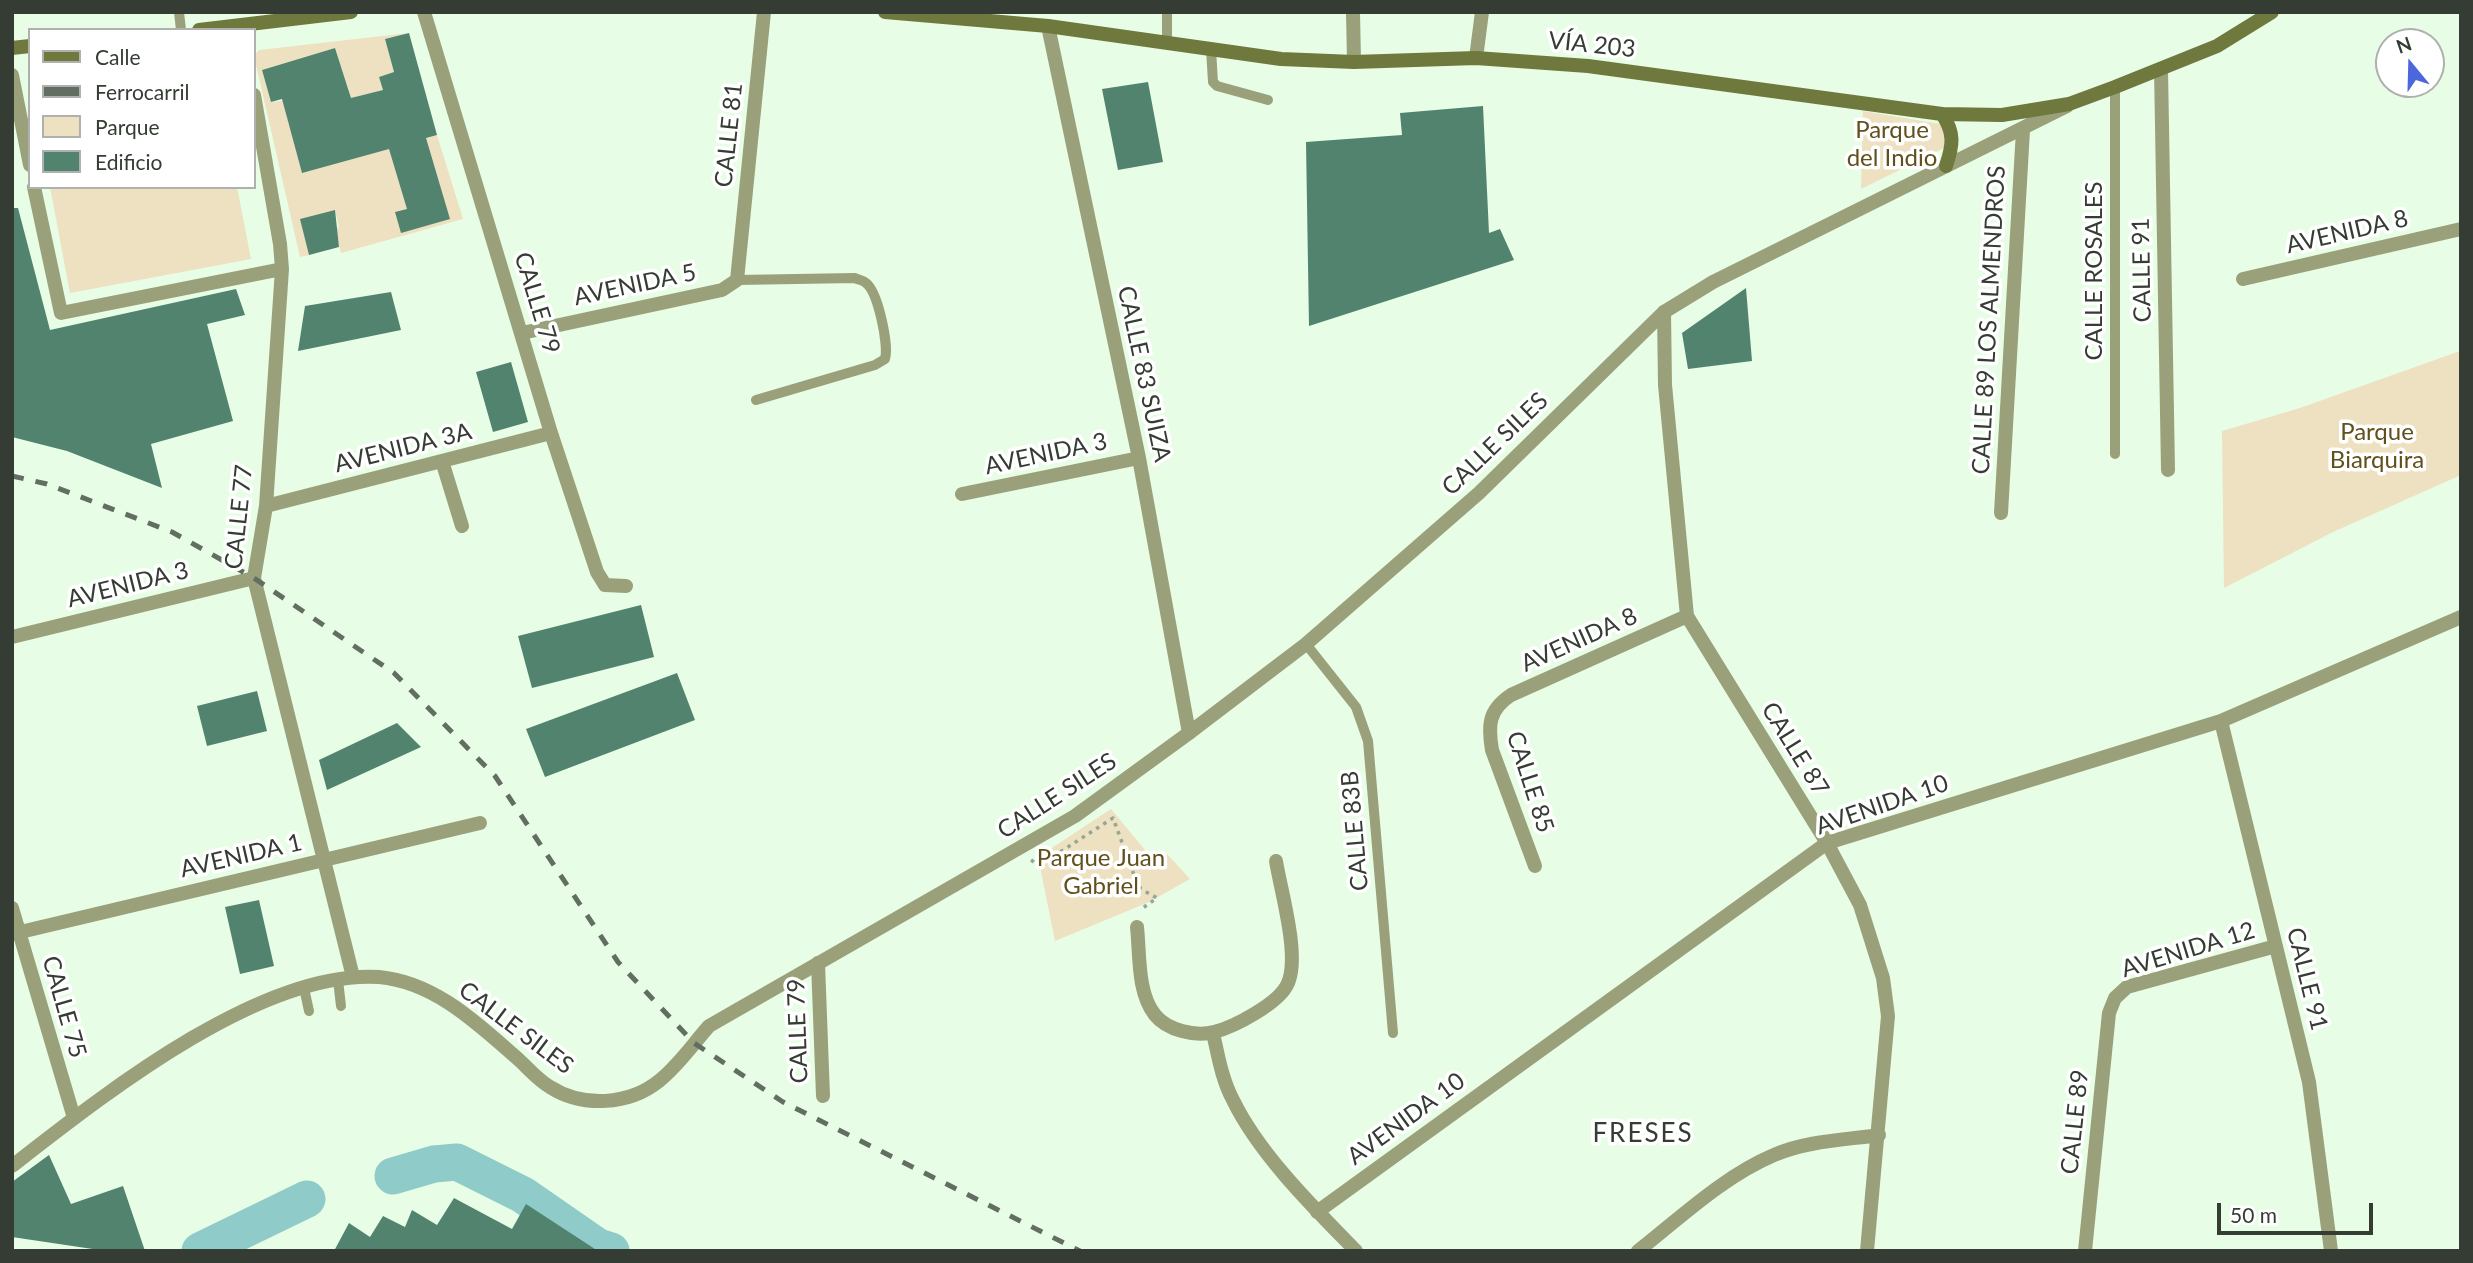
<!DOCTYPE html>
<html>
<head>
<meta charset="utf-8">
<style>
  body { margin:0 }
  #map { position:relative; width:2473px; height:1263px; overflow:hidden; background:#e8fde5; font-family:Lato,sans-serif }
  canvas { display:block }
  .frame { position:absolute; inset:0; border:14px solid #343c33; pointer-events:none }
  .legend { position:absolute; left:28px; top:28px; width:228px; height:161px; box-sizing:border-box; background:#fff; border:2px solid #aeb1ad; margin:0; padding:9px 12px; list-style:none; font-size:21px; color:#343c33 }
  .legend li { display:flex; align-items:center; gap:14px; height:35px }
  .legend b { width:35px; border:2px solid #aeb1ad }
  .north { position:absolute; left:2375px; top:28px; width:70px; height:70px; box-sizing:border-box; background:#fff; border:2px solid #aeb1ad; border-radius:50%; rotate:341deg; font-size:19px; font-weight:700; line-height:28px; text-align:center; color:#343c33 }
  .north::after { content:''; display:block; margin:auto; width:24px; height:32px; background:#4c67dc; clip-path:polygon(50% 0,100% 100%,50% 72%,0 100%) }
  .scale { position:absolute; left:2217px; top:1203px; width:156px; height:32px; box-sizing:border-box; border:4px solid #343c33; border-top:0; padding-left:9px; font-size:21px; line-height:24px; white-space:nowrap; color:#343c33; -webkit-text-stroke:5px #fff; paint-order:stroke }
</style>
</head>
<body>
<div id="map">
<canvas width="2473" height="1263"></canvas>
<div class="frame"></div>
<ul class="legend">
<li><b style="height:9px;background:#6f783d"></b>Calle</li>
<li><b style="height:9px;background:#626e61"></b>Ferrocarril</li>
<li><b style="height:19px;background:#ede1c1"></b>Parque</li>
<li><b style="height:19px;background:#51836f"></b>Edificio</li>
</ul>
<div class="north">N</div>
<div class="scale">50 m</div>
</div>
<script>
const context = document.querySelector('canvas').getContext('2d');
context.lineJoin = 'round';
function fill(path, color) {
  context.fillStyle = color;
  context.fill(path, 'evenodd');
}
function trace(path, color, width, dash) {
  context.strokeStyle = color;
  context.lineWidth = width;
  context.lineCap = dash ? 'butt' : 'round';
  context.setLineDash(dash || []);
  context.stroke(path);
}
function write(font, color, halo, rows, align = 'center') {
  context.font = font + ' Lato,sans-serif';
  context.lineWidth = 7;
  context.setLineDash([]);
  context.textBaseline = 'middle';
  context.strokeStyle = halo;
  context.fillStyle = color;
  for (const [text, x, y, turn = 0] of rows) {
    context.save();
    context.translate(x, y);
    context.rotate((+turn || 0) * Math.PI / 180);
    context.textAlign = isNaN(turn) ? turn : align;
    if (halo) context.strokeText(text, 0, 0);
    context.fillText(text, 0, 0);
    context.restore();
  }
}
fill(new Path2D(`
  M409,33L385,39L394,72L379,77L383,90L287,117L302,172L437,135L463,219L341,253L335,229L339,227L335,211L309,255L300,257L254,56L259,50ZM335,48L350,94L271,102L262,70Z
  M1863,111L1946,125V147L1861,189Z
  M50,187H237L251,259L70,293Z
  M2460,351L2461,475L2333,532L2224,588L2222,431L2300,408Z
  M1111,809L1156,863L1167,854L1190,879L1149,902L1055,941L1038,857Z`), '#ede1c1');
trace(new Path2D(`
  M393,1176L434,1164L457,1162L523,1195L598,1247L611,1251
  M200,1251L307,1199`), '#8ecbc9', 37);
fill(new Path2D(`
  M409,33L437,135L426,138L450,219L401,233L395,212L407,209L389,149L302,173L282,99L271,102L262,70L335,48L351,98L383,90L379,77L394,72L385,39Z
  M1148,82L1163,162L1118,170L1102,89Z
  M1483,106L1489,233L1500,229L1514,260L1309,326L1306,142L1402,135L1400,113Z
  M12,208H18L50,330L236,289L245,315L207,324L233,421L151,444L162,488L67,451L12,437Z
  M335,210L339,247L309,255L300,219Z
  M1746,288L1752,361L1688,369L1682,333Z
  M391,292L401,330L298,351L305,306Z
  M511,362L528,422L493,432L476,372Z
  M641,605L654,657L532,688L518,636Z
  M677,673L695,720L545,777L526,729Z
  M257,691L267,731L207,746L197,706Z
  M397,723L421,747L327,790L319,760Z
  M259,900L274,966L240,974L225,907Z
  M49,1155L71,1204L123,1186L145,1251H106L12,1237V1182Z
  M454,1198L512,1229L526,1204L598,1251H334L349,1223L370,1237L383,1216L405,1227L412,1210L437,1225Z`), '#51836f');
trace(new Path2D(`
  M1031,860L1037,864L1043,863L1113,818L1137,883L1141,889L1157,898L1140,910`), '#96a594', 3.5, [3.5, 5]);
trace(new Path2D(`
  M179,12L181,30
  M1167,12V42
  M1211,49L1213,82L1217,86L1268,100
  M737,280L855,278C858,280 863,280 866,283C878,292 889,345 885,359L875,365L756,400
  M2115,454V87
  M1306,644L1356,707L1368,741L1393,1033
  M338,980L341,1006
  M304,988L309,1011`), '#9aa17a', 10);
trace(new Path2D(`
  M424,12L551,433L597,572L605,585L626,586
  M1353,12L1354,62
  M1048,26L1139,458L1189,733
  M1476,58L1482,12
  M2161,69L2168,470
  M12,75L30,165
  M254,95L280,244L282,269L266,506L254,578L353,977
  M34,187L61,313L282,269
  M2243,279L2461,229
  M1664,312L1665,385L1687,616L1827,843L1860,905L1883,978L1888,1016L1867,1251
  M522,333L722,290L737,280L764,12
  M442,461L462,526
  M962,494L1139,458
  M266,506L551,433
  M2001,513L2023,130
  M12,637L254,578
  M2221,721L2309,1082L2331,1251
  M1535,866L1492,750C1488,726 1488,710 1511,695L1687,616
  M12,908L74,1118
  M1137,927C1140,954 1137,993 1155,1015C1167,1030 1195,1037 1214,1032C1234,1027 1280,1003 1288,983C1300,955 1281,892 1276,861
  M12,934L480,823
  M818,963L823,1096
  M1213,1033C1218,1055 1222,1080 1233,1100C1259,1154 1314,1208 1356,1251
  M1317,1212L1827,843L2221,721L2461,617
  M1638,1251C1680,1218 1724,1176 1774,1155C1806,1141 1844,1140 1879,1135
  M2085,1251L2109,1013L2115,998L2127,987L2276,946`), '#9aa17a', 14);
trace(new Path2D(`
  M12,1166C102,1096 261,969 379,977C435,982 478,1024 518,1059C528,1068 538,1080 550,1087C583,1108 629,1105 659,1081C679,1065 693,1044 709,1026L1075,816L1189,733L1306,644L1479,493L1664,312L1713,282L2067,106`), '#9aa17a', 14);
trace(new Path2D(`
  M885,12L1048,26L1281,59L1354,62L1476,58L1588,66L1942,114L2002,115L2069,104L2115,87L2217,46L2272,12
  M199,30L351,12
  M12,48L30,46
  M1942,114C1955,133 1953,145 1946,166`), '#6f783d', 14);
trace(new Path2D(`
  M12,476L47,484L172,532L254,578L394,673L495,776L618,962L694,1043L783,1102L1080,1251`), '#626e61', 5, [12, 12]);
write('24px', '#343c33', '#fff', [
  ["VÍA 203",1592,45,6],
  ["CALLE 81",729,135,-84],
  ["AVENIDA 8",2347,232,-13],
  ["CALLE 91",2142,270,-91],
  ["CALLE ROSALES",2094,271,-90],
  ["AVENIDA 5",635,285,-12],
  ["CALLE 79",537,303,73],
  ["CALLE 89 LOS ALMENDROS",1989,320,-87],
  ["CALLE 83 SUIZA",1144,374,78],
  ["CALLE SILES",1495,444,-44],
  ["AVENIDA 3A",403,448,-14],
  ["AVENIDA 3",1046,454,-12],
  ["CALLE 77",239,517,-84],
  ["AVENIDA 3",128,585,-14],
  ["AVENIDA 8",1579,640,-24],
  ["CALLE 87",1795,749,58],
  ["CALLE 85",1530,782,72],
  ["CALLE SILES",1057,796,-33],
  ["AVENIDA 10",1882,805,-19],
  ["CALLE 83B",1355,831,-95],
  ["AVENIDA 1",241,856,-13],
  ["AVENIDA 12",2188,950,-17],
  ["CALLE 91",2307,979,76],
  ["CALLE 75",64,1007,74],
  ["CALLE SILES",516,1028,37],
  ["CALLE 79",798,1031,-92],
  ["AVENIDA 10",1406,1119,-36],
  ["CALLE 89",2075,1122,-84]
]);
write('24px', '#61501b', '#fff', [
  ["Parque",1892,130],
  ["del Indio",1892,158],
  ["Parque",2377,432],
  ["Biarquira",2377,460],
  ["Parque Juan",1101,858],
  ["Gabriel",1101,886]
]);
context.letterSpacing = '2px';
write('26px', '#343c33', '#fff', [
  ["FRESES",1643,1134]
]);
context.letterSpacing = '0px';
</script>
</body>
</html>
